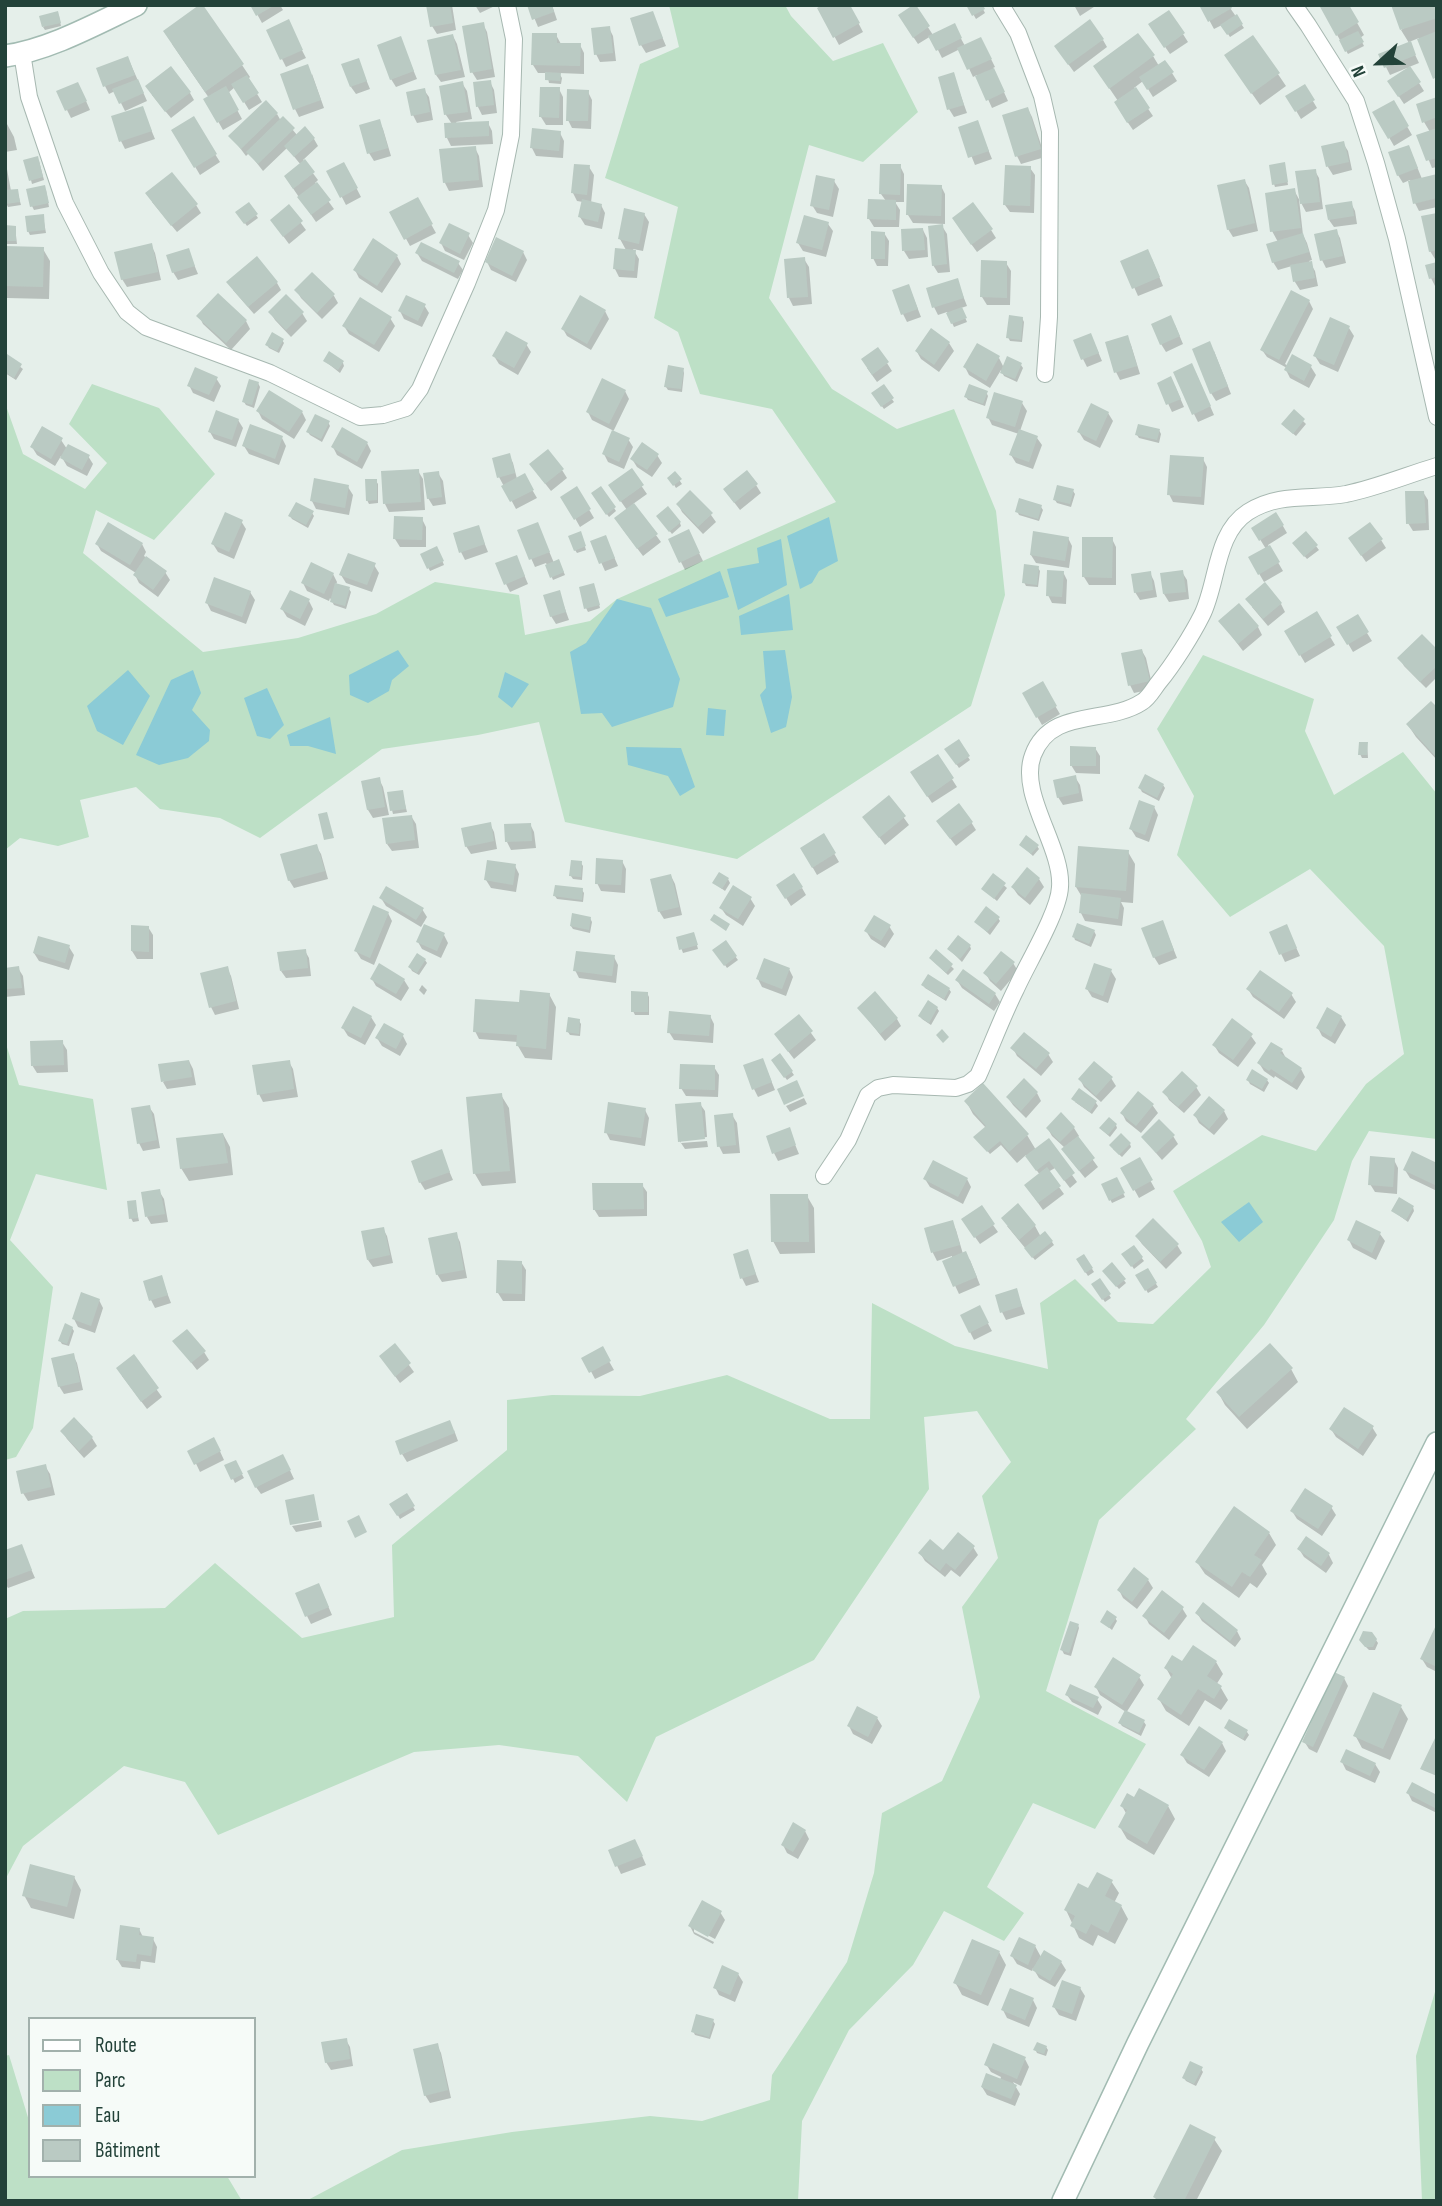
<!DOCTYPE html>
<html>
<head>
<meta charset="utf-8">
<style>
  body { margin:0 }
  #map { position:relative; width:1442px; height:2206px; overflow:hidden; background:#e5efea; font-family:"Sofia Sans Condensed",sans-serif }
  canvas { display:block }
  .frame { position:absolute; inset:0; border:7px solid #234239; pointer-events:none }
  .legend { position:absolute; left:28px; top:2017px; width:228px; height:161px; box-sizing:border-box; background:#f6fbf8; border:2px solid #a2b1ac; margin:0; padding:9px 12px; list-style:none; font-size:21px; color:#234239 }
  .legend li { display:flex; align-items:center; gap:14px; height:35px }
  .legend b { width:35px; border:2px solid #a2b1ac }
  .north { position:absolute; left:1344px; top:28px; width:70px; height:70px; -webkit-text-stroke:5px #f6fbf8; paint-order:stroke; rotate:248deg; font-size:19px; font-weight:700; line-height:28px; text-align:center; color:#234239 }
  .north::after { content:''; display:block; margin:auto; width:24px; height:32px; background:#234239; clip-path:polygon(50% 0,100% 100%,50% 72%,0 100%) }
</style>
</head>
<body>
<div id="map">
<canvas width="1442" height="2206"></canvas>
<div class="frame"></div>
<ul class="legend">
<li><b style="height:9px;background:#fff"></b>Route</li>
<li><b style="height:19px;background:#bde0c6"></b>Parc</li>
<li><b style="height:19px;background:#8bcbd6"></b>Eau</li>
<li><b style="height:19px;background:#bacac3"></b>Bâtiment</li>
</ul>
<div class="north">N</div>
</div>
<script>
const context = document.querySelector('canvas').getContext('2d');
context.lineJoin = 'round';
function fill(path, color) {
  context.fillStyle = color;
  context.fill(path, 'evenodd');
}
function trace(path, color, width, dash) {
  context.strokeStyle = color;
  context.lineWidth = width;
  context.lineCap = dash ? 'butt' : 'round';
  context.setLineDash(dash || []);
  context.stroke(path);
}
fill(new Path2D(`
  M669,5H785L791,16L833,61L883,43L918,112L863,162L809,145L769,298L832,389L897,429L954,409L996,511L1005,595L971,706L737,859L565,822L539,722L478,735L382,749L260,838L220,818L160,809L136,787L80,800L89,837L58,846L20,838L5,850V403L23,454L85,489L107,463L69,424L92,384L159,408L215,474L154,540L96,510L83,553L203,652L298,638L376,614L435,582L519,595L525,635L590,621L617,599L836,502L772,409L700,394L678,332L654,318L678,207L605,178L640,64L679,47Z
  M1203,655L1314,699L1305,731L1334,795L1403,752L1437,794V1139L1369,1131L1352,1161L1334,1220L1264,1325L1186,1419L1196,1429L1099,1520L1046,1691L1146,1744L1095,1829L1033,1803L987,1887L1024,1913L1004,1941L944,1911L913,1965L849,2030L802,2121L798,2201H306L402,2150L512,2132L650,2116L702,2121L770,2100L772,2075L847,1962L874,1873L882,1813L942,1781L980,1697L962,1607L998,1558L982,1496L1011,1462L977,1411L924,1417L929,1489L814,1660L656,1737L627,1802L578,1756L499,1745L414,1752L218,1835L185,1782L124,1766L23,1846L5,1880V1619L23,1611L165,1608L215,1563L302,1638L394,1617L392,1545L507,1450V1400L552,1395L640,1396L727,1375L830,1419H870L872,1303L955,1346L1048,1369L1040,1303L1075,1279L1118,1322L1153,1324L1211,1267L1202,1241L1173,1191L1262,1135L1316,1151L1366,1084L1404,1054L1384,946L1310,869L1230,917L1177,855L1194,796L1157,729Z
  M5,1041L19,1085L93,1099L107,1190L36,1174L10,1240L53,1287L33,1428L16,1457L5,1460Z
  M1437,1985V2201H1422L1416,2056Z
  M9,2055L30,2124V2176H227L242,2201H5V2056Z`), '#bde0c6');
fill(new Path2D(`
  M829,517L838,561L819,571L812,583L800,589L787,536Z
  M781,539L787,585L738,610L727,569L759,563L757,548Z
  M720,571L729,597L666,617L658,599Z
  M789,594L793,630L741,635L739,616Z
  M617,599L651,608L680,679L673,707L612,727L602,713L581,714L570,652L586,643Z
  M398,650L409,666L392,680L389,691L368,703L350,695L349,675Z
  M785,650L792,697L786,727L771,733L760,695L766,688L763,651Z
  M128,670L150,696L123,745L97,731L87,706Z
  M193,670L201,693L192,710L210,730L209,741L188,758L159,765L136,755L171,680Z
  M505,672L529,684L512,708L498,697Z
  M267,688L284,725L270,739L257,736L244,698Z
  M708,708L726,710L724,736L706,735Z
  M330,717L336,754L308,746H290L287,735Z
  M626,747L681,748L695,787L680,796L668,776L628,765Z
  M1249,1202L1263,1222L1239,1242L1221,1222Z`), '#8bcbd6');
fill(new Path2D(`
  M252,5H280L283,10L262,23Z
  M428,5H452L456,30L437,34L432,26Z
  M475,5H497L480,13Z
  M529,5H552L557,20L538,27Z
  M849,5L863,32L839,45L820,9Z
  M968,5H981L985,13L976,19Z
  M1074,5H1097L1080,16Z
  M1201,5H1228L1244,28L1230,37L1222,25L1214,29Z
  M1320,5H1347L1364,35L1360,38L1364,46L1348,54Z
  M1437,5V82L1419,38L1409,42L1419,63L1409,67L1424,91L1404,104L1394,89L1408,69L1407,68L1390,75L1386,67L1409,43L1401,30Z
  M914,6L933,35L958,33L965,46L985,47L995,67L993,68L1008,101L992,108L977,75L973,77L960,49L942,58L931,36L918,44L904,23Z
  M1169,12L1188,42L1170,54L1155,32Z
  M652,13L666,46L646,53L641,45Z
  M59,16L61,26L45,30L43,27Z
  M483,24L487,32L495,77L477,80L472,72Z
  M290,27L306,58L286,67L268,31Z
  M609,28L613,36L616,61L600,62L596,54Z
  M556,35L561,44L580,45L584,53V74L559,73L562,78L561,84L549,83L547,73H538L533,65Z
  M453,36L457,44L465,77L441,82L436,75Z
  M1253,37L1286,86L1260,105L1234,68Z
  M400,38L417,79L396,87L391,79Z
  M1103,40L1107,47L1074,72L1061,54Z
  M172,44L242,65L250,77L248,79L262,102L249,110L235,87L228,93L242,119L223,130L206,100L209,98Z
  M1153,56L1159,66L1172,73L1177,81L1153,97L1143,81L1134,88L1153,116L1133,130L1120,111L1118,101L1095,67Z
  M128,58L147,101L125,111L126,113L115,91L109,94L105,86Z
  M358,60L370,89L356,94L351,87Z
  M312,74L324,108L299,117L295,109Z
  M953,74L967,113L954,117L949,109Z
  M490,82L494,90L497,113L482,115L478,107L475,83Z
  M462,83L467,91L472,119L456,122L457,124L488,123L492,131L493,144L451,146L447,138L452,124L446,115L441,87Z
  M1304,86L1317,108L1301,119L1288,97Z
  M559,89L563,97V125H546L541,117Z
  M424,90L429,97L433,120L417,123L413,115Z
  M58,92H82L90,110L71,118Z
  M588,92L592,100L591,129L572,128L568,120Z
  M190,93L194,100L171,118L152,95Z
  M1437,98V167L1432,168L1419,136L1430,132L1424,122Z
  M1393,102L1412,135L1394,146L1375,113Z
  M142,108L155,139L125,149L121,141Z
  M1028,109L1032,117L1045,157L1021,164L1017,156Z
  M277,114L281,121L283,118L297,135L314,139L318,146L303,160L318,180L315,183L334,209L316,222L290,184L301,165L287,148L263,171L249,153L246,156L231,136Z
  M193,119L220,162L200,175L174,131Z
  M379,121L383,129L391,156L374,161L369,153Z
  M977,122L992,159L975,165L960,128Z
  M7,124L14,137L17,150L5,152V125Z
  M560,133L564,141L563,158L536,156L532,148Z
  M1343,143L1348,151L1352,170L1333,175L1328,167L1324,147Z
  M1409,147L1422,179L1437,176V207L1419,211L1415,203L1410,180L1403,183L1398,175Z
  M475,148L479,156L483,187L449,191L445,183L441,151Z
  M5,158L11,191L17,190L21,205L8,207L6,203Z
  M39,161L44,180L32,184L31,180Z
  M344,164L361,197L346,205L329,172Z
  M900,166L904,174V202H895L900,210L899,227H874L869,219L886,201L881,194Z
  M589,167L594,175L591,203L601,205L605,213L602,229L585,225L580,217L583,202L577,201L573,193Z
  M1285,167L1288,185L1275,187L1274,184Z
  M1030,168L1035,175L1034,213L1010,212L1005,205Z
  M1315,171L1319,178L1323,209L1306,212L1299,199L1303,235L1307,243L1312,260L1309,261L1315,271L1318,286L1300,290L1295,282L1292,266L1278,270L1273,262L1278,242L1272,231L1294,190L1301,203Z
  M1244,180L1249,188L1258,231L1233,237L1228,229Z
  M834,181L839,189L833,217L817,213L812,205Z
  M941,186L945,194V224L913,223L908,215Z
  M46,190L49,207L34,210L32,206Z
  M417,199L436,233L410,246L392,213Z
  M152,202L196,205L201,213L177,232Z
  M1351,203L1355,211L1357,224L1334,227L1329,220Z
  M289,207L306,230L289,244L272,221Z
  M238,213L256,215L258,218L247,226Z
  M644,214L649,222L643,251L633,249L639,259L637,278L619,277L615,269L626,250L620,239Z
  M1437,215V258L1435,259L1430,251Z
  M43,216L46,233L30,235L28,231Z
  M828,224L833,231L826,257L803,251L798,243Z
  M942,226L947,234L950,272L938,273L933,265Z
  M958,226L991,230L996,238L977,252Z
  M5,227H15L17,244H5Z
  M923,230L927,238L928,257L909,259L904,251Z
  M1336,231L1340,238L1346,263L1326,268L1322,260Z
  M884,233L889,241L888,266H877L873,258Z
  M468,235L473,243L464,260L445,251L441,243Z
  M151,245L155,253L161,280L127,287L122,279Z
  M5,248L43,249L50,261L49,299L7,298Z
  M188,250L198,274L178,280L173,272Z
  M523,252L527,260L516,282L491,270L487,262Z
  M417,253L458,263L463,270L458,279L422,261Z
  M397,256L401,264L382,293L359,278L355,270Z
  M804,259L809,267L812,304L793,306L789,298Z
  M1152,259L1163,286L1138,296L1123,262Z
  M1006,263L1011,271L1010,305H987L982,297Z
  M1437,264V286H1435L1431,278Z
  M312,275L334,296L338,303L322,319L301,298L297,291Z
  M957,280L967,306L961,308L967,322L954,327L947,312L938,315L934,307Z
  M277,283L281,290L254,314L233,290Z
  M912,294L921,317L907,322L903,314Z
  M1309,301L1313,309L1285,364L1288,366L1292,357L1311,367L1316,375L1309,388L1290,378L1286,370L1287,368L1267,357L1262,350Z
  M424,305L429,313L422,327L404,319L400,311Z
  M605,311L609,319L591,350L567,336L563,329Z
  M270,312L302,313L307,321L291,337L275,320Z
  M199,316L246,321L250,329L231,350L203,324Z
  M390,318L395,326L379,352L349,334L344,326Z
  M1022,318L1024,322L1022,342L1010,341L1008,337Z
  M1175,325L1183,344L1166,352L1161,344Z
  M1349,328L1354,336L1338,372L1320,364L1315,356Z
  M1091,335L1102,361L1087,367L1083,359Z
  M1127,337L1131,345L1140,374L1120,380L1116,372Z
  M282,340L284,343L279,353L269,348L267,345Z
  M949,343L954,351L939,372L921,359L917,352Z
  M526,344L531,352L518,375L499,364L494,356Z
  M878,349L892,371L877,382L867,368Z
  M1214,351L1231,394L1216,401L1211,393Z
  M7,357L23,369L16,380L5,373V360Z
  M999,358L1004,368L1021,365L1023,368L1017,382L1004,376L1001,370L990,388L969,375L965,367Z
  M325,361L343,363L344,366L340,373Z
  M683,370L684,373L682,392L668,390L666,387Z
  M1196,373L1214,415L1198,422L1194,414Z
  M216,378L221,386L214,402L193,393L189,385Z
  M258,383L260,387L254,408L246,405L244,402Z
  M1159,384L1175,386L1184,407L1172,412Z
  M883,387L894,402L884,409L873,394Z
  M625,391L629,399L613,432L628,439L633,447L624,469L608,462L604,454L614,431L592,420L588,412Z
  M986,392L988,396L985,406L968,400L966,397Z
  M1022,403L1027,411L1020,431L1037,438L1042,445L1033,469L1016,463L1011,455L1019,434L992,425L988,417Z
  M258,411L302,412L306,420L294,439L262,419Z
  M1294,412L1306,424L1296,436L1285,427Z
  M1108,413L1113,421L1100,448L1084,440L1079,432Z
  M238,420L243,428L236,447L214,439L210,432Z
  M328,422L330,426L322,442L310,435L308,432Z
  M1159,430L1161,434L1159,443L1139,438L1137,435Z
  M282,438L286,446L279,465L249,454L244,446Z
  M61,440L67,449L88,456L93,464L87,476L67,466L61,456L55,466L37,455L32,447Z
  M367,443L371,451L362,469L337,455L333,447Z
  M509,455L513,463L517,479L524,476L537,498L516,509L499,477Z
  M657,455L662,463L652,477L637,467L632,459Z
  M1203,459L1207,467L1204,505L1173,502L1169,494Z
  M562,470L567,478L551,491L536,472Z
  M418,471L423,479L425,510L389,512L385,504Z
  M631,471L647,494L633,504L661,542L643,556L621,527L627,510L615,493Z
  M438,473L443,481L446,504L433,506L428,498Z
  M675,474L682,484L676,488L670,478Z
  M376,481L378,484V503L369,504L367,500Z
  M756,485L761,493L740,510L730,497Z
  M348,487L353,495L349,515L316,509L312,501Z
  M601,488L616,511L609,517L593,494Z
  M577,489L594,518L580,527L563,497Z
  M1073,491L1075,494L1071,507L1057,503L1055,500Z
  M1423,492L1428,500L1429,530L1413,531L1408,523Z
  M678,504L711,515L716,522L703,534L682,512Z
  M1041,507L1043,510L1039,521L1019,515L1017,511Z
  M312,513L314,516L308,528L292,519L290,516Z
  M1276,514L1287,533L1268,545L1283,571L1264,582L1250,558L1266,549L1253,528Z
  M422,519L426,527V547H400L395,539Z
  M660,519L680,523L681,526L672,534Z
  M241,521L246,529L234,559L218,552L213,544Z
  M478,527L488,552L465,560L461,552Z
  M519,531L541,532L554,563L560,564L565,575L553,580L546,563L535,567Z
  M1306,533L1319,550L1307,559L1296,546Z
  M582,537L586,550L577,553L575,550Z
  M1068,538L1072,546L1069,568L1036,563L1031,555Z
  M692,539L703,561L685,570L670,540Z
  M1112,539L1116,547V585H1089L1084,577Z
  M1381,540L1386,548L1366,562L1355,546Z
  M592,542L609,545L618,566L605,571Z
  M97,544H142L146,552L144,556L165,572L170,580L158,597L139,583L135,575L136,573L101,551Z
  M437,548L444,565L430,571L422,555Z
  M374,565L379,573L372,592L346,583L341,575Z
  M520,565L528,584L510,592L506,584Z
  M1038,568L1040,571L1038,587L1026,586L1024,582Z
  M1063,572L1067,580L1066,604L1052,603L1048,595Z
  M1182,572L1187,580L1189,599L1169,602L1164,594Z
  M1150,573L1154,581L1157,597L1140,600L1135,592Z
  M333,574L337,582L336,585L349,589L351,592L346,609L334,605L330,598L329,601L307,591L303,583Z
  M595,588L600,608L588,612L586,608Z
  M250,592L255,600L246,624L211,611L207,603Z
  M559,592L569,620L556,624L551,616Z
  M309,601L313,609L305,626L287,617L282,609Z
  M1281,604L1285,612L1268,626L1252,607Z
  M1316,613L1335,645L1305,663L1286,631Z
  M1357,617L1372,641L1353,652L1339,628Z
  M1220,621L1258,627L1262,635L1243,651Z
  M1142,651L1146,658L1153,689L1134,693L1130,685Z
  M1437,652V677L1426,688L1404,666L1400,658Z
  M1042,684L1060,714L1042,725L1024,694Z
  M1437,710V760L1416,737L1408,725Z
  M958,742L970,760L959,768L947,750Z
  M1367,744L1368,758H1362L1360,754Z
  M1095,748L1100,756V774L1076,773L1071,765Z
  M937,756L957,787L932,803L917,780Z
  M1075,777L1080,785L1083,801L1063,805L1058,797Z
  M379,779L383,787L389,815L373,818L368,810L363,782Z
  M1163,785L1165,788L1159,801L1142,792L1140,788Z
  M402,792L407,812L393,814L392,810Z
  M889,797L909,825L885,845L864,817Z
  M1154,807L1158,815L1149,842L1136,837L1131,829Z
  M411,816L416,824L419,848L392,851L387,844Z
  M971,822L976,830L956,846L943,829Z
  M490,824L494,832L497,849L471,854L466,846Z
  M530,824L534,832L536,848L511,850L507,842Z
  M824,836L839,862L817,875L802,849Z
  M1021,845L1037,846L1039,849L1033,856Z
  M316,846L321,854L328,879L294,888L289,880Z
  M1128,852L1135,864L1133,903L1121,902L1124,908L1122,926L1085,921L1081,913L1082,897L1076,887Z
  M622,861L626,869L625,893L601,891L597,883Z
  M581,863L583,866L582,880L573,879L571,876Z
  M515,866L519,874L516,892L491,888L486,880Z
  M1027,870L1039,879L1044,887L1030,905L1018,895L1013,888Z
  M671,876L675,884L682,915L664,919L659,911Z
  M993,876L1007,888L997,901L983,889Z
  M728,879L730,883L725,891L714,883Z
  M802,888L806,895L791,906L783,893Z
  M582,890L584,893L583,902L557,899L555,896Z
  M381,898L422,909L427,917L421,927L386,906Z
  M750,898L755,906L743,926L726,915L721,908Z
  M388,913L392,921L374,965L361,959L356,951Z
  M590,918L592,922L590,933L573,929L571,926Z
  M998,918L1000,921L990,935L976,922Z
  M889,926L894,934L885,948L871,939L866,931Z
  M148,927L153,935V959H137L132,951Z
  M1166,930L1177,958L1159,965L1154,957Z
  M1094,931L1096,935L1091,947L1075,940L1074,937Z
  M1271,933L1290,934L1300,956L1285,962Z
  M444,935L448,943L441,958L422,949L418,942Z
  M695,938L698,949L683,953L678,939Z
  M725,943L738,960L727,968L715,950Z
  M970,946L971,949L962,962L949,949Z
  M69,947L74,955L69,970L39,961L34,953Z
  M305,951L309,958L311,976L286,978L281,971Z
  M936,952L954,969L948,975L933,961Z
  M614,957L618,965L616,983L579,978L575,970Z
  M425,960L427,963L419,975L412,971L410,967Z
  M1013,963L1018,971L1001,991L990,981L986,974Z
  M18,968L23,976L25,995L5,997V969Z
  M227,968L231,976L239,1009L215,1015L211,1007Z
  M789,969L793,977L786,996L762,987L758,979Z
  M1111,971L1116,979L1108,1003L1092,997L1087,989Z
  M372,979L404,980L409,988L401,1001L376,986Z
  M957,980L995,994L1000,1002L994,1011L962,988Z
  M422,985L427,990L424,995L419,990Z
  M923,985L949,989L951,992L946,1001L925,988Z
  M1248,989L1291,994L1296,1002L1284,1019L1253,997Z
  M647,993L649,997V1015H635L633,1011Z
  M549,994L556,1007L552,1060L525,1058L518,1046V1042L479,1039L475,1031L518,1004Z
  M859,1008L897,1019L901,1026L885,1041Z
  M937,1008L939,1011L931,1025L922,1019L920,1016Z
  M710,1016L714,1024L713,1043L674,1040L669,1032Z
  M799,1016L816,1040L794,1059L781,1042Z
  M371,1017L376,1025L365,1045L348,1036L343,1028Z
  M1341,1017L1346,1025L1335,1044L1322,1036L1318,1028Z
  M579,1021L581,1024L580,1036L570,1035L568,1032Z
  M403,1036L407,1044L400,1056L382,1046L377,1038Z
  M1251,1036L1256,1043L1238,1067L1219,1053L1214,1045Z
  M62,1042L67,1050L68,1072L37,1073L32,1065Z
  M1013,1048L1048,1054L1053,1062L1041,1076L1017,1056Z
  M1282,1051L1287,1060L1301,1069L1305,1077L1297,1090L1275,1076L1274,1078L1264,1071L1259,1063Z
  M780,1055L794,1075L787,1080L773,1060Z
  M189,1061L193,1069L196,1085L167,1089L163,1082Z
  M289,1062L293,1069L298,1097L263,1102L259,1094Z
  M714,1067L719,1075L718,1097L686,1096L681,1088Z
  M766,1068L775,1090L758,1097L754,1089Z
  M1111,1078L1116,1086L1101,1102L1084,1087L1080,1079Z
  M1248,1080H1267L1269,1083L1264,1092L1250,1084Z
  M1196,1087L1201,1095L1184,1113L1169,1100L1165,1092Z
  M1037,1093L1041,1101L1026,1118L1013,1105L1008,1098Z
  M1138,1093L1153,1106L1158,1113L1141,1133L1126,1121L1122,1113Z
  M501,1095L509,1108L516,1183L482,1186L475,1174Z
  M804,1098L807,1104L790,1112L786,1106Z
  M966,1101L1027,1135L1036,1150L1048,1141L1077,1182L1070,1188L1055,1168L1048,1172L1064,1194L1043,1210L1031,1193L1040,1175L1026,1155L1017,1163L1001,1145L990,1154L978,1140L986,1128L973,1114Z
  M1075,1102L1096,1103L1098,1106L1092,1114Z
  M700,1104L705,1111L707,1137L681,1140V1143L680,1141Z
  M149,1107L154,1114L160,1148L143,1151L139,1143Z
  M645,1110L649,1118L645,1146L610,1140L606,1132Z
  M1224,1111L1228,1119L1214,1135L1199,1123L1195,1115Z
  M732,1115L737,1123L740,1153L723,1154L719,1146Z
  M1116,1125L1117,1128L1110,1137L1101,1129Z
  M1074,1128L1079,1136L1077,1138L1098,1167L1085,1178L1068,1157L1065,1148L1052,1136L1048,1129Z
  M789,1130L799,1154L778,1161L774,1153Z
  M223,1134L230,1147L233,1175L189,1181L181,1168Z
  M1173,1136L1178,1144L1162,1160L1143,1138Z
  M707,1141L708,1147L685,1149L681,1143Z
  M1130,1144L1131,1147L1122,1157L1113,1149Z
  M441,1152L453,1180L425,1190L420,1182Z
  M1139,1160L1155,1189L1139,1198L1123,1169Z
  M1394,1160L1398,1168L1397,1194L1375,1192L1370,1184Z
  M1437,1165V1191L1410,1178L1405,1170Z
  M925,1179H967L971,1187L963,1204L930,1187Z
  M1116,1179L1125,1197L1112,1203L1103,1185Z
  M642,1185L647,1192V1216L599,1217L594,1209Z
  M159,1191L164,1199L168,1222L151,1224L147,1217Z
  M807,1196L814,1208L815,1253L780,1254L773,1241Z
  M135,1202L139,1221L133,1222L131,1218Z
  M1413,1207L1414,1211L1408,1222L1393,1211Z
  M952,1222L956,1230L963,1254L970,1260L980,1285L959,1294L944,1262L952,1259V1256L937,1261L933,1253L926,1230Z
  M993,1225L998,1232L980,1244L968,1227Z
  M1007,1226H1035L1041,1237L1052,1242L1054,1245L1035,1260Z
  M383,1229L387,1236L393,1263L373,1267L368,1260Z
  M456,1234L460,1242L467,1278L442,1282L437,1274Z
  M1380,1234L1385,1241L1376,1260L1353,1248L1349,1240Z
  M1137,1237L1177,1245L1182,1253L1166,1269L1142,1244Z
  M1133,1247L1144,1261L1134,1269L1124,1254Z
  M747,1251L759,1282L746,1286L742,1278Z
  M1084,1256L1094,1272L1088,1276L1078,1260Z
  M521,1262L526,1270L525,1301H503L498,1293Z
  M1112,1265L1126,1283L1119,1289L1106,1274Z
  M1147,1270L1158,1287L1148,1293L1138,1276Z
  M161,1277L171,1303L155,1308L151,1300Z
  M1100,1280L1111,1298L1105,1302L1093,1285Z
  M1016,1290L1025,1314L1006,1320L1002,1312Z
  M99,1300L103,1308L95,1333L78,1327L74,1319Z
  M979,1307L992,1331L974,1340L962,1316Z
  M72,1328L74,1331L69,1346L62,1344L60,1341Z
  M175,1342L204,1352L209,1360L197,1370Z
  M395,1346L414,1372L400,1383L381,1357Z
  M602,1349L614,1370L595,1379L584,1358Z
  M73,1355L77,1363L83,1390L64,1394L59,1386Z
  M133,1357L162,1397L147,1409L122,1376Z
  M1291,1369L1298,1382L1247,1429L1225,1405L1218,1392Z
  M74,1420L92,1438L97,1446L84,1458L67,1439L62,1431Z
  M1372,1427L1377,1435L1363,1456L1336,1437L1331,1429Z
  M454,1430L458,1441L407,1462L402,1454Z
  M218,1447L224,1460L200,1472L190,1451Z
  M235,1462L244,1478L235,1483L227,1466Z
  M287,1464L294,1479L261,1494L256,1487Z
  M45,1466L50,1474L55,1495L28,1501L23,1493Z
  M407,1496L415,1510L400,1519L392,1504Z
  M1331,1507L1336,1515L1322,1536L1297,1519L1292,1511Z
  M321,1521L322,1527L296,1532L292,1526Z
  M1269,1533L1276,1545L1262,1565L1267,1574L1257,1588L1250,1583L1239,1598L1205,1574L1197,1562Z
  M21,1546L35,1578L8,1588L5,1583V1552Z
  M973,1547L978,1555L960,1577L951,1570L945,1577L925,1561L920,1553L944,1552Z
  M1299,1549L1329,1555L1333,1563L1326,1573L1304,1557Z
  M1148,1580L1153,1588L1137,1609L1123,1598L1119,1590Z
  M319,1585L332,1615L311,1624L307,1616Z
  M1182,1608L1187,1616L1169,1640L1149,1624L1145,1616Z
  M1197,1613L1237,1631L1241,1639L1235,1647L1202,1621Z
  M1115,1618L1117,1621L1112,1630L1102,1622Z
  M1078,1625L1079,1628L1071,1656L1064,1654L1062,1650Z
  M1437,1627V1672L1427,1667L1422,1659Z
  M1376,1640L1378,1643L1375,1650H1369L1363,1644Z
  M1216,1662L1223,1674L1216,1685L1221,1688L1228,1700L1221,1710L1205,1700L1189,1726L1166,1711L1159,1699L1172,1679L1166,1668L1182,1664Z
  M1139,1677L1144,1685L1126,1713L1144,1722L1146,1725L1141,1736L1122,1726L1120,1723L1126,1712L1100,1695L1096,1687Z
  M1344,1678L1348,1686L1317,1753L1309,1749L1304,1741Z
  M1067,1695L1097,1699L1102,1707L1098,1715L1072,1702Z
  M1401,1707L1408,1719L1390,1760L1362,1748L1355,1735Z
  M877,1718L882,1726L872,1744L853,1734L849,1726Z
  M1226,1728L1247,1732L1249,1735L1245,1741L1228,1731Z
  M1222,1743L1226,1751L1209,1777L1187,1763L1182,1755Z
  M1342,1762L1375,1764L1380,1772L1375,1783L1346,1770Z
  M1408,1793L1437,1797V1813L1412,1801Z
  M1122,1806H1168L1175,1819L1154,1855L1127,1839L1120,1827L1127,1815Z
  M805,1831L809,1839L798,1859L787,1853L783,1845Z
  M639,1849L646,1865L621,1874L610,1851Z
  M74,1877L81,1890L74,1919L31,1908L24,1895Z
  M1111,1881L1119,1893L1114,1903L1121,1906L1128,1919L1115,1944L1098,1935L1093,1946L1079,1938L1066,1910L1089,1890Z
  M720,1912L725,1920L715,1939L694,1928V1932L714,1942L713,1944L694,1934L690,1926Z
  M139,1929L143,1937L153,1939L157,1947L155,1963L141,1961L140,1969L122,1967L117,1959Z
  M1035,1946L1041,1957L1061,1962L1066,1970L1055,1987L1039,1978L1033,1968L1032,1971L1017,1964L1012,1956Z
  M999,1952L1006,1965L988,2006L962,1995L955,1982Z
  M738,1974L743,1982L735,2002L719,1995L715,1987Z
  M1080,1988L1085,1996L1076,2021L1059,2015L1054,2007Z
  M1033,2000L1037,2008L1029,2027L1007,2018L1003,2010Z
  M713,2021L715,2024L710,2039L695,2035L693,2031Z
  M346,2040L350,2047L353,2066L331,2070L326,2062Z
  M437,2045L441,2053L451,2098L430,2103L425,2095Z
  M1046,2047L1048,2050L1046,2056L1037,2053L1035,2049Z
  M1025,2059L1029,2067L1021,2086L1013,2082L1020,2094L1015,2106L987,2095L982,2087L1000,2080L1001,2077L991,2072L986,2064Z
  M1201,2069L1203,2072L1196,2086L1186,2081L1184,2078Z
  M1214,2139L1222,2151L1196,2201H1157L1155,2197Z`), '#0003');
fill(new Path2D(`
  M199,5H203L244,64L205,92L163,31Z
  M250,5H275L256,16Z
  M426,5H450L453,23L430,27Z
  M527,5H552L554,12L532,20Z
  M822,5H850L860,23L833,38L817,8Z
  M913,5H916L930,26L913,38L898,15Z
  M966,5H983L985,9L972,16Z
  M1199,5H1230L1232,8L1208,22Z
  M1319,5H1349L1359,22L1336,36Z
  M1391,5H1437V18L1400,30Z
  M1169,10L1185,33L1164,48L1148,24Z
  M58,11L61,23L42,27L39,16Z
  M653,11L663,38L639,46L630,18Z
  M1237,14L1243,24L1227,35L1220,25Z
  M289,19L303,50L280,60L266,30Z
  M1090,19L1104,39L1068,65L1054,46Z
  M484,22L492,69L470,73L462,26Z
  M955,23L962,38L936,51L928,36Z
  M610,26L613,53L594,55L591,28Z
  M1358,31L1364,42L1345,52L1339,40Z
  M1437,31V77L1433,79L1417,39Z
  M532,33H557V43H581L580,66L531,65Z
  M1138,33L1155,55L1109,89L1093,66Z
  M453,34L461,70L435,75L427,40Z
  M1253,35L1280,73L1251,94L1224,55Z
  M401,36L414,71L390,80L377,45Z
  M981,37L992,59L967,70L957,48Z
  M1411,41L1416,55L1384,68L1378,54Z
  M128,56L135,75L103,87L96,68Z
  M359,58L367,81L350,87L341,64Z
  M1165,60L1174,72L1147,90L1139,77Z
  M308,64L321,100L293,110L280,74Z
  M171,66L191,92L165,112L145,86Z
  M1410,66L1421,82L1398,97L1387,81Z
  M994,68L1005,92L986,101L975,76Z
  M545,72L561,73L560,81L545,80Z
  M954,72L964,105L947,110L938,77Z
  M247,75L259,93L243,103L231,84Z
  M138,79L144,93L119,104L112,89Z
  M491,80L494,105L476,107L473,82Z
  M463,81L468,112L444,115L439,86Z
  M78,82L87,101L65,111L56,91Z
  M1305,84L1315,100L1295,112L1285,96Z
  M226,86L239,110L217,123L203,99Z
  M540,87H560L559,118L539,117Z
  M1136,87L1150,108L1127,123L1114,102Z
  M425,88L430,112L411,116L406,92Z
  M567,89L589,90L588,121H566Z
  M1437,97V117L1422,123L1416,104Z
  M266,100L278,113L241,149L228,136Z
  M1394,100L1409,126L1388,139L1372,112Z
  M143,106L152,131L119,142L111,116Z
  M1028,107L1041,149L1015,157L1002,115Z
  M194,116L217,154L194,168L171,130Z
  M283,116L295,128L258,164L246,152Z
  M380,119L388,148L367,154L359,125Z
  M978,120L989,151L968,158L958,127Z
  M489,121V136L445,138L444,123Z
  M305,126L315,138L294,157L284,146Z
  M532,128L561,131L559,151L530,148Z
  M1437,128V158L1426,161L1416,135Z
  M1344,141L1349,162L1326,167L1321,146Z
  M1409,145L1418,168L1397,176L1388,152Z
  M476,146L479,180L443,183L439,149Z
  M38,156L43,177L29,181L23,160Z
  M305,159L315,172L293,189L284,176Z
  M344,162L358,188L340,198L326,171Z
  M1285,162L1288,182L1272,185L1269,165Z
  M574,164L590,165L587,195L571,193Z
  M880,164H901L900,195L879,194Z
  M1005,165L1031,166L1030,206L1003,205Z
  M1316,169L1320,202L1300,204L1295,171Z
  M172,172L198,204L171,226L145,193Z
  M1437,174V198L1413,204L1408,181Z
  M816,175L835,179L829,210L810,206Z
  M1245,179L1255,223L1227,230L1217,185Z
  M317,182L331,200L311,215L297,197Z
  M907,184L942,185L941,216L906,215Z
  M45,185L49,203L30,207L26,189Z
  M1295,188L1301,228L1270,232L1265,193Z
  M18,189L20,202L5,204V190Z
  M418,197L433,224L404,240L389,212Z
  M582,199L602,204L598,222L578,217Z
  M868,199L896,200V220L867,219Z
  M1352,201L1354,216L1328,220L1325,205Z
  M249,202L258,214L244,224L235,212Z
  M973,202L993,229L971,245L952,218Z
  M289,204L303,221L283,237L270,220Z
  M624,208L645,213L639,244L618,239Z
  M1437,213V250L1429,252L1421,216Z
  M44,214L45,230L27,232L25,216Z
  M804,215L829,222L822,250L796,243Z
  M449,223L470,233L460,254L439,243Z
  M943,224L947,264L932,266L928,226Z
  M5,225L16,226V241H5Z
  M923,228L925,250L902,251L901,229Z
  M1337,229L1343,256L1320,261L1314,234Z
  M871,231L885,232V259H871Z
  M1303,233L1309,252L1272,263L1266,244Z
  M496,237L524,251L512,276L485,262Z
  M373,238L398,255L377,286L353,270Z
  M421,242L460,261L454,273L415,253Z
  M152,243L158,272L121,280L114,252Z
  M5,246L44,247L43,287L5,286Z
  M189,248L195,266L172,273L166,255Z
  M615,248L636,250L634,271L613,269Z
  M1148,249L1160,277L1132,289L1120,261Z
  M257,256L278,282L248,307L226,282Z
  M805,257L808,297L787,298L784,259Z
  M981,260L1007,261V298L980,297Z
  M1312,261L1315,278L1293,282L1290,265Z
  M1437,262V277L1429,279L1425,265Z
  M312,272L335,294L317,313L294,290Z
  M958,278L964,298L932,308L926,288Z
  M909,284L918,309L901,315L892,290Z
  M1291,290L1310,300L1279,360L1260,350Z
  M218,293L247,320L226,343L196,316Z
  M286,294L304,312L286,330L268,312Z
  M406,295L426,304L418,321L398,311Z
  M580,295L606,310L587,344L561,329Z
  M360,297L392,317L374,345L342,326Z
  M962,307L967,318L951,324L946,313Z
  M1009,315L1023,317L1021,340L1006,338Z
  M1171,315L1180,336L1160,345L1151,324Z
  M1330,317L1350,326L1334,365L1313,356Z
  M931,328L950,342L934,365L915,351Z
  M506,331L528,343L514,368L492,356Z
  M272,332L284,339L277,351L265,345Z
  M1091,333L1099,353L1081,360L1073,340Z
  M1128,335L1137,366L1114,373L1105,342Z
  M1210,341L1228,386L1210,394L1192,349Z
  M977,343L1000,356L986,381L963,367Z
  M878,347L889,362L872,375L861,359Z
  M329,351L344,361L338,370L323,361Z
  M7,354L22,364L14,378L5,372Z
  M1292,354L1312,365L1304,381L1284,370Z
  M1007,356L1022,363L1015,379L1000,373Z
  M1192,363L1211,406L1192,415L1173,372Z
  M668,365L684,368L681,389L664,387Z
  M195,367L218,377L209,395L187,386Z
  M1171,376L1181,399L1166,405L1157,383Z
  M602,378L626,390L609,424L586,412Z
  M249,379L259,382L252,405L242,402Z
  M884,384L894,398L881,407L871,393Z
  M969,384L988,391L983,404L964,397Z
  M269,390L303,411L289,432L256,411Z
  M994,392L1023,401L1015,427L986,418Z
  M1091,403L1109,412L1096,441L1077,432Z
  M1294,409L1305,419L1293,434L1281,424Z
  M216,410L239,419L232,440L208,432Z
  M315,414L330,421L321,439L306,432Z
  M250,424L283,436L275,459L242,446Z
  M1138,424L1160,429L1157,440L1135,435Z
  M42,426L63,438L51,459L30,447Z
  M342,427L368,442L357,462L331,447Z
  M1019,429L1038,436L1029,462L1009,455Z
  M612,430L630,438L619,462L602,454Z
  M642,442L659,454L647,470L630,459Z
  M68,444L90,455L82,470L60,458Z
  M548,449L564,469L545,484L529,464Z
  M510,453L515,473L497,478L492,458Z
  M1170,455L1204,457L1201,497L1167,495Z
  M632,468L644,485L620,502L608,485Z
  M419,469L421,502L383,504L381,471Z
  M747,470L758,484L734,503L723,489Z
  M439,471L442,497L427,499L423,473Z
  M675,471L682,479L673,486L667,478Z
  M525,473L534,490L510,502L501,486Z
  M314,478L349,485L345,508L310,501Z
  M365,479H377V500L366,501Z
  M1057,485L1074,489L1070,504L1053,500Z
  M577,486L591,509L574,520L560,497Z
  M601,486L616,507L606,515L591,493Z
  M690,490L713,513L698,527L676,504Z
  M1405,491H1424L1426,523L1406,524Z
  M1019,498L1042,505L1038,519L1015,512Z
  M296,502L314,511L306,525L288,516Z
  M634,503L658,534L637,549L614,518Z
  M668,506L681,522L669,532L656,516Z
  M225,512L243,520L229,552L211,544Z
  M1276,512L1284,525L1259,541L1251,528Z
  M394,516L423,517L422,540L393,539Z
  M108,522L143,543L130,565L95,544Z
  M538,522L550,552L529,560L517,530Z
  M1370,522L1383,539L1361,556L1348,538Z
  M479,525L485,544L459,553L453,533Z
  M689,529L700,553L679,563L668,539Z
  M581,531L586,546L574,551L568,536Z
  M1033,531L1069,537L1065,561L1030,555Z
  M1306,531L1318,545L1304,557L1292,543Z
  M606,535L615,558L599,564L590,541Z
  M1082,537H1113L1112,578L1082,577Z
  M1270,545L1280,562L1258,575L1248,557Z
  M437,546L444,561L427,569L420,554Z
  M348,553L376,563L367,585L339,575Z
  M517,555L525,576L504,585L495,563Z
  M146,556L167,571L153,590L133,575Z
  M559,559L564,572L550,578L545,565Z
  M311,562L334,573L324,594L301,583Z
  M1024,564L1039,566L1037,585L1022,583Z
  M1047,570L1064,571L1062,597L1046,596Z
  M1183,570L1186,592L1163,594L1160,573Z
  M1151,571L1153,590L1134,593L1131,574Z
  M214,577L251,591L242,617L205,603Z
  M1265,582L1282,603L1263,619L1245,599Z
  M335,583L350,587L345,606L330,602Z
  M594,583L600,605L584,609L579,587Z
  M290,590L310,599L300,619L280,609Z
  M560,590L566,612L550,617L543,595Z
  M1239,603L1259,626L1238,644L1218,621Z
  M1317,611L1332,636L1299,656L1284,631Z
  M1358,614L1369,632L1347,645L1336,627Z
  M1422,634L1437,649V666L1420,682L1397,658Z
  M1142,649L1150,681L1128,686L1121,653Z
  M1043,681L1057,706L1036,718L1022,693Z
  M1431,701L1437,707V758L1406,724Z
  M959,739L970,756L956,765L944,749Z
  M1359,742H1368L1367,755H1358Z
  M1070,746L1096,747V766H1070Z
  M938,754L954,778L927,797L910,772Z
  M1145,774L1164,784L1157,798L1138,788Z
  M1076,775L1079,793L1057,798L1053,780Z
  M380,777L385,807L367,810L361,781Z
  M403,790L406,809L390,811L387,792Z
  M889,795L906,816L879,838L862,817Z
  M1139,800L1155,806L1145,835L1129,829Z
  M959,803L973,822L950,839L936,821Z
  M327,812L334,838L324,840L318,814Z
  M412,815L415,840L386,844L382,818Z
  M491,822L494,841L465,847L461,828Z
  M531,823L532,841L505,842L504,824Z
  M824,833L836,853L812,868L800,848Z
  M1026,835L1039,845L1031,854L1019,845Z
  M317,844L325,871L288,881L280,854Z
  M1078,846L1129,850L1126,891L1075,887Z
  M596,858L623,860L621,885L595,884Z
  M487,860L516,864L513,885L484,880Z
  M571,860L582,861L581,877L569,876Z
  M1027,867L1040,878L1025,898L1011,887Z
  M719,872L729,878L722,889L712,883Z
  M794,873L803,887L785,899L776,885Z
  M993,873L1006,883L994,899L981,889Z
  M671,874L679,907L658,912L650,879Z
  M555,885L583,888L582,900L553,896Z
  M733,885L752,897L738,919L719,908Z
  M386,886L424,908L416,920L379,898Z
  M1081,893L1121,898L1118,919L1079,913Z
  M373,905L389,912L370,958L354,951Z
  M986,906L1000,917L987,932L974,922Z
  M572,913L591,917L589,930L570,926Z
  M714,914L730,924L726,931L710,920Z
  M874,915L891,925L881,941L864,931Z
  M1163,920L1174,950L1153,958L1141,928Z
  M1077,923L1095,930L1089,944L1072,937Z
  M424,924L445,933L437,951L416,942Z
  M1287,924L1297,948L1279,955L1269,932Z
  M131,925L149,926V952L131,951Z
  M694,932L698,945L679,950L676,937Z
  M958,935L971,945L960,959L947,949Z
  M38,936L70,945L65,963L33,953Z
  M726,940L737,956L724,966L712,950Z
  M306,949L308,968L280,971L277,952Z
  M936,949L953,964L946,973L929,958Z
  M576,951L615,955L612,976L573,971Z
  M1001,951L1015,962L996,984L983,973Z
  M417,953L426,959L417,973L408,967Z
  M764,958L790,968L782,989L756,979Z
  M379,963L405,979L396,994L370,979Z
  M1094,963L1112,969L1103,996L1085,989Z
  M19,966L22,988L5,989V968Z
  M228,966L236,1001L209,1008L200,973Z
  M963,969L996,993L989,1004L955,980Z
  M1260,970L1293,993L1279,1012L1246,989Z
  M928,974L950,988L944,999L921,985Z
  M520,990L550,993L546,1049L516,1046L517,1035L473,1032L475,999L519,1002Z
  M631,991L648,992V1012H631Z
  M875,991L898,1018L880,1034L857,1008Z
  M928,1000L938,1007L929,1023L918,1016Z
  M353,1006L372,1016L361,1038L341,1028Z
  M1327,1007L1342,1016L1331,1037L1316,1028Z
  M669,1011L711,1015L709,1036L667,1033Z
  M799,1014L813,1031L788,1052L774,1034Z
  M568,1017L580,1019L579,1034L566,1032Z
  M1232,1018L1253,1034L1233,1060L1212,1045Z
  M384,1023L404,1034L396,1049L375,1038Z
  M942,1029L949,1037L943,1043L936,1035Z
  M1024,1032L1050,1053L1036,1069L1010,1048Z
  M63,1040L64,1065L31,1066L30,1041Z
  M1271,1042L1283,1049L1280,1053L1302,1068L1292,1083L1271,1069L1269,1071L1257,1063Z
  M780,1053L793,1071L784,1078L771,1060Z
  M763,1058L772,1082L752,1090L743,1065Z
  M189,1060L192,1077L161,1082L158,1064Z
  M290,1060L294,1089L257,1095L252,1065Z
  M1094,1061L1113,1077L1096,1096L1078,1079Z
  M680,1064L715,1065V1090L679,1089Z
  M1252,1069L1268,1079L1262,1089L1246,1080Z
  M1182,1071L1198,1086L1178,1107L1162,1092Z
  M1024,1078L1038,1092L1021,1111L1006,1097Z
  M797,1080L804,1096L784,1105L777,1089Z
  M983,1083L1029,1134L1009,1152L1000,1141L987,1152L973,1137L986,1126L964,1101Z
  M1079,1088L1097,1101L1090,1112L1071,1099Z
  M1138,1091L1154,1104L1136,1126L1120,1113Z
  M502,1093L510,1171L473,1174L466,1097Z
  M1209,1096L1225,1110L1209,1129L1193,1115Z
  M608,1102L646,1108L641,1138L604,1133Z
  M701,1102L705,1139L678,1142L675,1104Z
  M150,1105L157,1140L137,1144L131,1108Z
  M1061,1112L1075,1127L1060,1142L1046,1128Z
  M733,1113L736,1145L717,1147L714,1115Z
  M1109,1117L1117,1124L1108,1135L1099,1128Z
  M1159,1119L1175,1135L1156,1153L1141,1137Z
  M790,1127L796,1145L772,1154L766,1136Z
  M223,1133L228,1163L180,1169L176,1138Z
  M1121,1133L1131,1143L1119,1155L1109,1145Z
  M1078,1136L1095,1158L1079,1171L1061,1149Z
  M1049,1138L1075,1173L1064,1181L1049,1161L1036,1171L1025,1156Z
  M442,1149L450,1172L419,1183L411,1161Z
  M1412,1151L1437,1163V1186L1403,1170Z
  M1370,1156L1395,1158L1393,1187L1368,1185Z
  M1140,1157L1153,1180L1133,1191L1120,1168Z
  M933,1160L968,1178L958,1197L923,1179Z
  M1047,1167L1061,1186L1038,1203L1024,1185Z
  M1117,1177L1125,1193L1109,1201L1101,1184Z
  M592,1183H643L644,1209L593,1210Z
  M160,1189L165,1214L145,1217L141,1192Z
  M770,1194H808L809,1242H771Z
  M1399,1197L1414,1206L1406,1220L1391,1211Z
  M136,1200L138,1218L129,1219L127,1201Z
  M1018,1203L1036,1225L1019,1240L1001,1218Z
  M982,1205L995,1224L974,1238L961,1219Z
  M1153,1218L1179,1244L1160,1262L1135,1236Z
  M953,1220L960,1245L931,1253L924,1228Z
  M1356,1220L1381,1232L1372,1253L1347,1240Z
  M384,1227L390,1255L367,1260L361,1231Z
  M1045,1231L1053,1241L1032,1258L1024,1248Z
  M457,1232L464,1270L436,1275L428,1238Z
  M1134,1245L1143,1257L1131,1267L1121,1254Z
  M748,1249L756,1274L740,1279L733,1254Z
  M966,1251L977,1277L953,1287L942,1261Z
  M1084,1254L1093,1268L1085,1273L1076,1259Z
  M497,1260L522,1261V1294L496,1293Z
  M1112,1262L1126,1279L1116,1287L1102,1271Z
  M1148,1268L1157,1283L1145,1291L1135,1275Z
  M162,1275L168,1295L149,1301L143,1281Z
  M1100,1278L1111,1294L1102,1300L1091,1284Z
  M1017,1288L1022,1306L1000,1313L995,1295Z
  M81,1292L100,1299L91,1326L72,1319Z
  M980,1305L989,1323L969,1333L960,1315Z
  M65,1323L73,1327L67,1344L58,1341Z
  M187,1329L206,1351L191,1363L172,1341Z
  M395,1343L411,1363L395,1377L379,1356Z
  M1270,1343L1293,1368L1239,1417L1216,1392Z
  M603,1346L611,1361L589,1373L581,1358Z
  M74,1353L80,1382L58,1387L51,1358Z
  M134,1354L159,1388L141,1402L116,1368Z
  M1344,1407L1374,1426L1358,1449L1329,1429Z
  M74,1417L93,1437L79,1451L60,1431Z
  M450,1420L455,1433L400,1455L395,1441Z
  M214,1437L221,1451L194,1465L187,1451Z
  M283,1454L291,1470L255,1488L247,1471Z
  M236,1460L243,1474L231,1480L224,1465Z
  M46,1464L51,1487L21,1494L16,1471Z
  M1305,1488L1333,1506L1318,1529L1290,1511Z
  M407,1493L415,1506L397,1516L389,1504Z
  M314,1494L319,1520L290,1525L285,1500Z
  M1234,1506L1270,1532L1254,1555L1262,1560L1250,1577L1242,1572L1232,1587L1195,1562Z
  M359,1515L367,1532L355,1538L347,1521Z
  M958,1532L975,1546L955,1570L946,1563L940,1571L918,1553L930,1539L943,1550Z
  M1306,1536L1330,1553L1321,1566L1297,1549Z
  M22,1544L32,1570L5,1580V1550Z
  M1134,1567L1149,1579L1132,1602L1117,1590Z
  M319,1583L329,1607L305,1617L295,1593Z
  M1162,1590L1184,1607L1164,1633L1142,1616Z
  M1203,1602L1238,1630L1230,1641L1195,1613Z
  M1107,1610L1117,1617L1109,1628L1100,1622Z
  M1070,1621L1079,1624L1069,1653L1060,1650Z
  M1437,1623V1667L1420,1659Z
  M1363,1631L1372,1632L1377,1639L1373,1647H1365L1359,1640Z
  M1193,1645L1217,1661L1207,1676L1222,1686L1214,1699L1198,1689L1181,1715L1157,1699L1173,1674L1164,1668L1172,1655L1182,1661Z
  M1113,1657L1141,1675L1122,1705L1094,1687Z
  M1334,1672L1345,1677L1313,1747L1302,1742Z
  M1070,1684L1099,1697L1093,1708L1065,1695Z
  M1373,1692L1402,1705L1383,1749L1353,1736Z
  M857,1706L878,1717L868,1737L847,1726Z
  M1125,1710L1145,1720L1139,1733L1118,1723Z
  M1229,1719L1248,1730L1243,1739L1224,1728Z
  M1199,1726L1223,1742L1204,1770L1180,1755Z
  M1437,1734V1776L1420,1769Z
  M1346,1749L1376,1763L1370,1776L1340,1762Z
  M1412,1782L1437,1795V1809L1406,1793Z
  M1139,1788L1169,1805L1147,1844L1118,1827L1127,1810L1120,1806L1127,1793L1134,1797Z
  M793,1822L806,1830L793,1852L781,1845Z
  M635,1839L643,1856L615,1867L608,1850Z
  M30,1864L75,1876L67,1907L22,1896Z
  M1097,1872L1113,1880L1105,1896L1122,1905L1108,1933L1091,1924L1086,1934L1070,1926L1075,1916L1064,1910L1078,1883L1088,1888Z
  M702,1900L722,1911L708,1937L688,1926Z
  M120,1925L140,1928L139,1935L154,1937L151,1956L137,1954L136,1962L116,1960Z
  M1019,1937L1036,1945L1028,1965L1010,1956Z
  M972,1939L1000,1951L981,1995L953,1983Z
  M1044,1950L1062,1961L1050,1981L1032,1970Z
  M722,1965L739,1973L730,1995L713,1988Z
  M1062,1980L1081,1987L1072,2014L1052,2007Z
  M1010,1988L1034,1998L1025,2020L1001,2010Z
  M696,2014L714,2019L709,2037L691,2032Z
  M347,2038L350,2059L325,2063L321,2042Z
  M1037,2042L1047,2046L1044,2054L1033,2050Z
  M438,2043L448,2090L424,2096L413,2049Z
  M993,2043L1026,2057L1017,2079L984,2065Z
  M1190,2061L1203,2067L1194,2084L1182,2078Z
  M986,2073L1017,2085L1011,2099L981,2087Z
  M1190,2124L1216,2137L1184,2201H1160L1153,2197Z`), '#bacac3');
const street = new Path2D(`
  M1001,5L1018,33L1042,96L1050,131L1049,317L1045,374
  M1294,5L1308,25L1356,101L1376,163L1397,239L1437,417
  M22,53L29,97L65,203L101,273L127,312L146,327L270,373L360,417L383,415L406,408L420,389L467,283L496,210L511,135L514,39L507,5
  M824,1176L848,1140L868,1095L878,1088L893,1085L956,1088L968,1084L978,1076C991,1047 1002,1017 1016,989C1027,964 1059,912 1060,887C1063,847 1018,794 1033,755C1051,707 1107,725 1142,702C1149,698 1154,688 1159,682C1173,665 1192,635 1202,615C1218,583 1215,533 1248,512C1279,492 1312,500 1346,494C1376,488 1407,475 1437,466`);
const secondary = new Path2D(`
  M5,56C49,50 96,24 136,5
  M1063,2201L1138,2043L1437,1443`);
trace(street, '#a7b8b1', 18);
trace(secondary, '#a2bbb2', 24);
trace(street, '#fff', 16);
trace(secondary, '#fff', 21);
</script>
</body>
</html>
